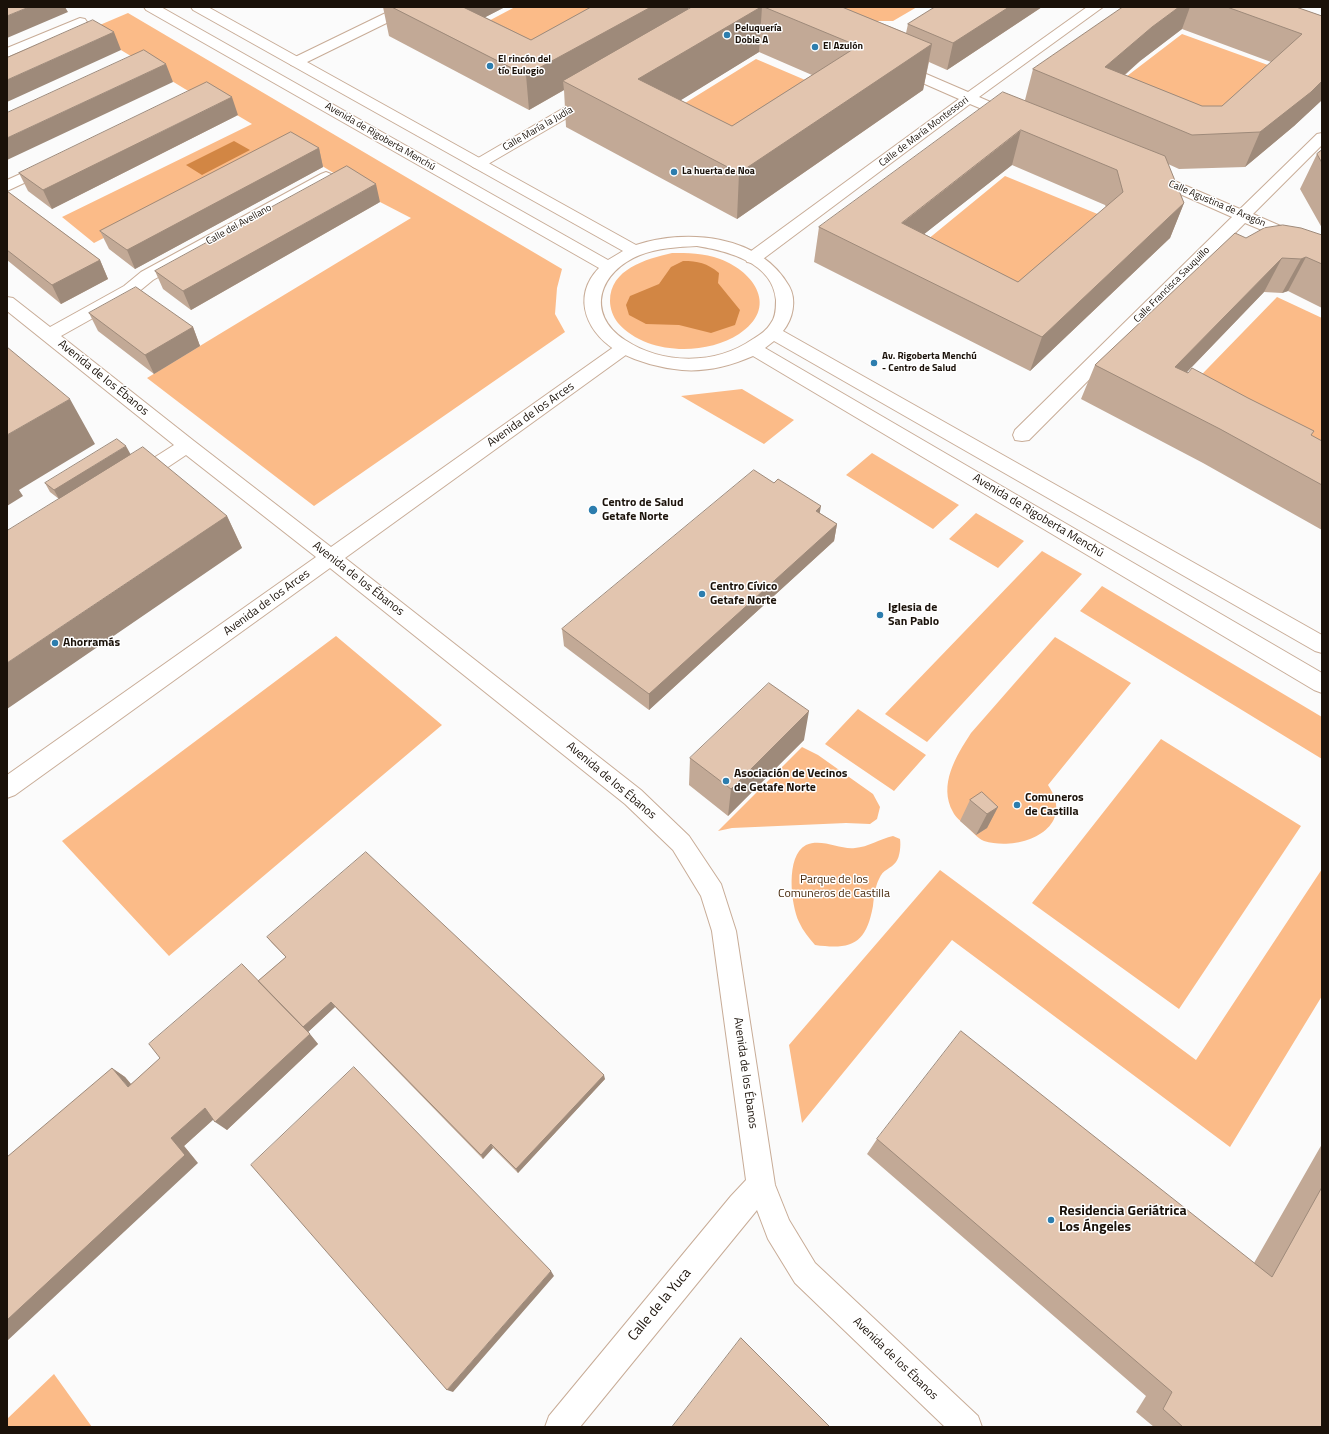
<!DOCTYPE html>
<html>
<head>
<meta charset="utf-8">
<style>
  body { margin:0 }
  #map { position:relative; width:1329px; height:1434px; overflow:hidden; background:#fbfbfb; font-family:"Titillium Web",sans-serif }
  canvas { display:block }
  .frame { position:absolute; inset:0; border:8px solid #1a1109; pointer-events:none }
</style>
</head>
<body>
<div id="map">
<canvas width="1329" height="1434"></canvas>
<div class="frame"></div>
</div>
<script>
const context = document.querySelector('canvas').getContext('2d');
context.lineJoin = 'round';
function fill(path, color) {
  context.fillStyle = color;
  context.fill(path, 'evenodd');
}
function trace(path, color, width, dash) {
  context.strokeStyle = color;
  context.lineWidth = width;
  context.lineCap = dash ? 'butt' : 'round';
  context.setLineDash(dash || []);
  context.stroke(path);
}
function write(font, color, halo, rows, align = 'center') {
  context.font = font + ' "Titillium Web",sans-serif';
  context.lineWidth = 3;
  context.setLineDash([]);
  context.textBaseline = 'middle';
  context.strokeStyle = halo;
  context.fillStyle = color;
  for (const [text, x, y, turn = 0] of rows) {
    context.save();
    context.translate(x, y);
    context.rotate((+turn || 0) * Math.PI / 180);
    context.textAlign = isNaN(turn) ? turn : align;
    if (halo) context.strokeText(text, 0, 0);
    context.fillText(text, 0, 0);
    context.restore();
  }
}
fill(new Path2D(`
  M515,7H638L531,68L464,34Z
  M834,7H917L893,21H870Z
  M128,13L562,269L557,288L555,314L565,332L314,506L147,378L411,218L380,202L287,144L94,243L62,217L252,124L200,93L196,95L185,89L88,30Z
  M1182,34L1279,69L1199,140L1097,99Z
  M756,59L838,94L731,167L648,126Z
  M1005,176L1100,215L1003,310L905,258Z
  M672,253C687,253 704,253 720,259C755,272 779,308 739,334C705,356 646,355 618,323C613,317 610,308 610,301C610,269 646,259 672,253Z
  M1277,297L1322,318V449L1175,402Z
  M742,389L794,420L764,444L681,396Z
  M872,453L959,505L933,529L846,475Z
  M976,513L1024,541L998,568L949,539Z
  M1042,551L1082,574L927,742L885,714Z
  M1102,586L1322,717V759L1080,611Z
  M336,636L442,725L169,956L62,841Z
  M1055,637L1131,683L1048,785C1078,829 1020,852 984,841C977,838 971,830 965,825C961,821 955,817 953,812C938,785 956,756 971,733Z
  M858,709L926,755L894,791L825,744Z
  M1161,739L1301,826L1179,1009L1032,903Z
  M802,747L818,755L873,794L880,807L877,819L870,824L846,823L732,828L718,831Z
  M893,836L900,839C901,845 900,857 896,862C891,869 883,869 879,879C875,887 874,897 873,906C866,944 852,950 815,945C809,938 803,931 799,922C791,905 785,856 806,845C822,838 840,850 855,848C868,847 880,839 893,836Z
  M1322,869V996L1230,1147L952,940L802,1123L789,1045L940,870L1196,1060Z
  M54,1374L92,1427H7V1419Z`), '#fbbb88');
fill(new Path2D(`
  M234,141L250,150L202,175L186,165Z
  M683,261C698,261 707,263 719,273L718,283L740,310L735,325L711,333L679,325L646,324L629,315L626,305L630,296L659,284L671,267Z`), '#d28644');
const street = new Path2D(`
  M398,7H415L413,10L301,65L296,66L291,65L289,62L291,59Z
  M1087,7H1103L979,97L1018,114L1020,117L1018,120L1013,121L1008,120L970,104L759,262L753,263L747,262L745,258L747,254L959,99L893,70L891,67L893,64L898,63L903,64L968,92Z
  M80,18L85,19L87,22L85,25L7,57V48Z
  M591,94L596,95L598,98L596,101L483,167L478,169L473,167L470,164L473,161L586,95Z
  M1322,133V145L1253,214L1322,244V255L1245,223L1029,440L1022,441L1015,440L1013,435L1015,430L1232,217L1146,179L1143,176L1146,173L1151,171L1156,173L1240,209L1317,134Z
  M49,161L54,163L57,166L54,169L7,191V180Z
  M326,172L331,174L334,177L331,180L153,280L136,294L61,336L194,441L331,547L618,344L624,342L630,344L633,348L630,352L345,558L641,790L689,836L721,884L736,931L775,1185L789,1220L815,1263L978,1416L982,1427H945L795,1283L768,1239L757,1210L580,1427H545L549,1416L731,1196L746,1180L712,931L701,896L673,850L625,804L330,568L15,795L7,798V775L316,557L186,455L144,483L137,485L130,483L127,478L130,473L174,445L7,311V297L13,298L50,327L124,286L141,272L321,174Z`);
const secondary = new Path2D(`
  M144,7H161L608,260L623,251L193,10L191,7H208L636,245C687,228 760,235 789,286C797,300 793,319 783,331L1322,635V653L1315,651L774,341L765,348L1322,673V693L1314,690L753,356C730,366 706,372 682,370C661,368 639,362 621,353C588,336 570,298 599,268L146,10ZM697,246C727,251 773,262 776,300C776,307 776,317 771,323C767,330 760,335 753,339C716,365 663,365 625,340C584,313 600,271 640,255C658,248 678,247 697,246Z`);
trace(street, '#c8ac97', 2);
trace(secondary, '#c8ac97', 2);
fill(street, '#fff');
fill(secondary, '#fff');
fill(new Path2D(`
  M383,7H505L485,17L531,40L591,7H688V9L692,7H842L906,33L908,24L935,7H1042L947,70L929,62L923,90L737,219L566,127L564,90L529,110L389,36ZM759,52L812,75L732,126L680,100Z
  M1123,7H1296L1322,16V100L1294,126L1245,167L1179,169L1168,164L1184,203L1170,238L1030,371L814,262L819,227L1025,100L1033,69ZM1182,29L1271,62L1222,106H1202L1125,75L1140,61ZM1012,165L1105,205L1106,207L1018,282L924,234Z
  M238,115L52,209L28,191L19,173Z
  M319,148L323,167L135,269L109,249L100,231Z
  M1322,150V228L1300,189L1317,154Z
  M7,191L100,260L108,279L61,304L7,260Z
  M380,202L191,310L163,289L155,271Z
  M1322,235V308L1288,291L1282,293L1264,292L1187,372L1322,441V530L1203,463L1081,399L1095,365L1246,238Z
  M89,313L193,327L200,346L154,374L98,331Z
  M130,455L227,516L242,548L59,499L50,492L45,483Z
  M820,513L837,524L834,541L649,710L564,646L562,629Z
  M804,740L728,816L689,785L690,758Z
  M970,800L998,807L987,828L976,835L960,821Z
  M267,937L605,1079L518,1173L493,1148L483,1159L335,1007L308,1032L318,1044L227,1130L214,1119L184,1146L198,1163L112,1068L125,1077L131,1084L258,981L286,957L272,943Z
  M877,1139L1254,1263L1322,1144V1427H1154L1136,1412L1146,1396L867,1154Z`), '#c2a996');
fill(new Path2D(`
  M29,7H65L68,12L7,38V16Z
  M449,7H505L453,34Z
  M651,7H688V19L563,81L564,90L529,110L526,75Z
  M761,7H762L759,52L644,123L638,79Z
  M1009,7H1042L947,70L953,43Z
  M1179,7H1190L1182,29L1140,61L1100,96L1105,67L1152,27Z
  M114,32L121,50L7,102V80Z
  M932,44L923,90L737,219L739,173Z
  M166,64L173,82L7,160V138Z
  M1322,81V100L1294,126L1245,167L1260,132Z
  M232,97L238,115L52,209L43,190Z
  M1021,130L1012,165L895,257L902,223Z
  M319,148L323,167L135,269L127,250Z
  M376,184L380,202L191,310L183,291Z
  M1184,203L1170,238L1030,371L1042,337Z
  M1306,257L1288,291L1282,293L1301,259Z
  M1282,258L1264,292L1161,399L1175,367Z
  M100,260L108,279L61,304L52,285Z
  M193,327L200,346L154,374L145,355Z
  M70,399L95,444L19,490L23,496L7,506V435Z
  M126,446L131,455L59,499L54,490Z
  M821,506L818,523L816,511Z
  M227,516L242,548L7,709V663Z
  M837,524L834,541L649,710V694Z
  M809,711L804,740L728,816L731,789Z
  M998,807L987,828L976,835L987,814Z
  M331,1002L335,1007L307,1033L302,1028Z
  M310,1034L318,1044L227,1130L215,1122Z
  M112,1068L125,1077L141,1096L128,1087Z
  M604,1075L605,1079L518,1173L516,1169Z
  M205,1108L216,1117L184,1146L198,1163L7,1341V1320L171,1138Z
  M491,1144L493,1148L483,1159L481,1155Z
  M551,1271L554,1276L453,1392L447,1390Z`), '#9e8a7a');
const building = new Path2D(`
  M7,7H29L7,16Z
  M392,7H463L531,40L591,7H651L526,75Z
  M692,7H761L638,79L732,126L858,46L764,7H842L932,44L739,173L563,81Z
  M935,7H1009L953,43L908,24Z
  M1123,7H1179L1152,27L1105,67L1202,106H1222L1302,34L1227,7H1296L1322,16V81L1311,92L1260,132L1192,135L1033,69Z
  M93,20L114,32L7,80V58Z
  M144,50L166,64L7,138V113Z
  M207,82L232,97L43,190L19,173Z
  M1003,92L1165,156L1184,203L1042,337L819,227ZM1021,130L1117,170L1123,192L1018,282L902,223Z
  M291,132L319,148L127,250L100,231Z
  M1322,150V163L1317,154Z
  M347,166L376,184L183,291L155,271Z
  M7,191L100,260L52,285L7,250Z
  M1283,225L1301,228L1322,235V264L1306,257L1301,259L1282,258L1175,367L1188,373L1192,368L1248,398L1314,431L1311,435L1322,441V485L1220,429L1095,365L1235,233L1246,238L1264,228Z
  M136,287L193,327L145,355L89,313Z
  M7,347L70,399L7,435Z
  M117,439L126,446L54,490L45,483Z
  M143,447L227,516L7,663V531Z
  M754,470L774,483L778,479L821,506L816,511L837,524L649,694L562,629Z
  M769,683L809,711L731,789L690,758Z
  M982,792L998,807L987,814L970,800Z
  M366,852L604,1075L516,1169L491,1144L481,1155L331,1002L303,1027L258,981L286,957L267,937Z
  M242,964L310,1034L215,1122L205,1108L171,1138L185,1155L7,1320V1157L112,1068L128,1087L160,1058L149,1044Z
  M961,1031L1272,1277L1322,1187V1427H1183L1163,1409L1172,1392L877,1139Z
  M354,1067L551,1271L447,1390L251,1165Z
  M741,1338L830,1427H674L673,1426Z`);
fill(building, '#e2c5af');
trace(building, '#9e8a7a', 1);
for (const [x, y, r, color] of [
  [727,35,4,"#2c7dae"],
  [815,47,4,"#2c7dae"],
  [490,66,4,"#2c7dae"],
  [674,172,4,"#2c7dae"],
  [874,363,4,"#2c7dae"],
  [593,510,5,"#2c7dae"],
  [702,594,4,"#2c7dae"],
  [880,615,4,"#2c7dae"],
  [55,643,4,"#2c7dae"],
  [726,781,4,"#2c7dae"],
  [1017,805,4,"#2c7dae"],
  [1051,1220,4,"#2c7dae"]
]) {
  const dot = new Path2D();
  dot.arc(x, y, r, 0, 2 * Math.PI);
  context.fillStyle = color;
  context.fill(dot);
  trace(dot, '#fff', 1.5);
}
write('bold 10px', '#1a1109', '#fff', [
  ["Peluquería",735,29],
  ["Doble A",735,41],
  ["El Azulón",823,47],
  ["El rincón del",498,60],
  ["tío Eulogio",498,72],
  ["La huerta de Noa",682,172],
  ["Av. Rigoberta Menchú",882,357],
  ["- Centro de Salud",882,369]
], 'left');
write('10px', '#1a1109', '#fff', [
  ["Calle María la Judía",538,129,-30],
  ["Calle de María Montessori",924,132,-37],
  ["Avenida de Rigoberta Menchú",380,137,30],
  ["Calle Agustina de Aragón",1217,204,23],
  ["Calle del Avellano",239,225,-29],
  ["Calle Francisca Sauquillo",1172,285,-45]
]);
write('12px', '#1a1109', '#fff', [
  ["Avenida de los Ébanos",103,378,39],
  ["Avenida de los Arces",531,415,-35],
  ["Avenida de Rigoberta Menchú",1038,516,31],
  ["Avenida de los Ébanos",358,579,38],
  ["Avenida de los Arces",267,603,-36],
  ["Avenida de los Ébanos",611,781,40],
  ["Avenida de los Ébanos",745,1073,82],
  ["Avenida de los Ébanos",895,1359,44]
]);
write('bold 12px', '#1a1109', '#fff', [
  ["Centro de Salud",602,503],
  ["Getafe Norte",602,517],
  ["Centro Cívico",710,587],
  ["Getafe Norte",710,601],
  ["Iglesia de",888,608],
  ["San Pablo",888,622],
  ["Ahorramás",63,643],
  ["Asociación de Vecinos",734,774],
  ["de Getafe Norte",734,788],
  ["Comuneros",1025,798],
  ["de Castilla",1025,812]
], 'left');
write('12px', '#48290c', '#fff', [
  ["Parque de los",834,880],
  ["Comuneros de Castilla",834,894]
]);
write('bold 14px', '#1a1109', '#fff', [
  ["Residencia Geriátrica",1059,1212],
  ["Los Ángeles",1059,1228]
], 'left');
write('14px', '#1a1109', '#fff', [
  ["Calle de la Yuca",660,1305,-50]
]);
</script>
</body>
</html>
